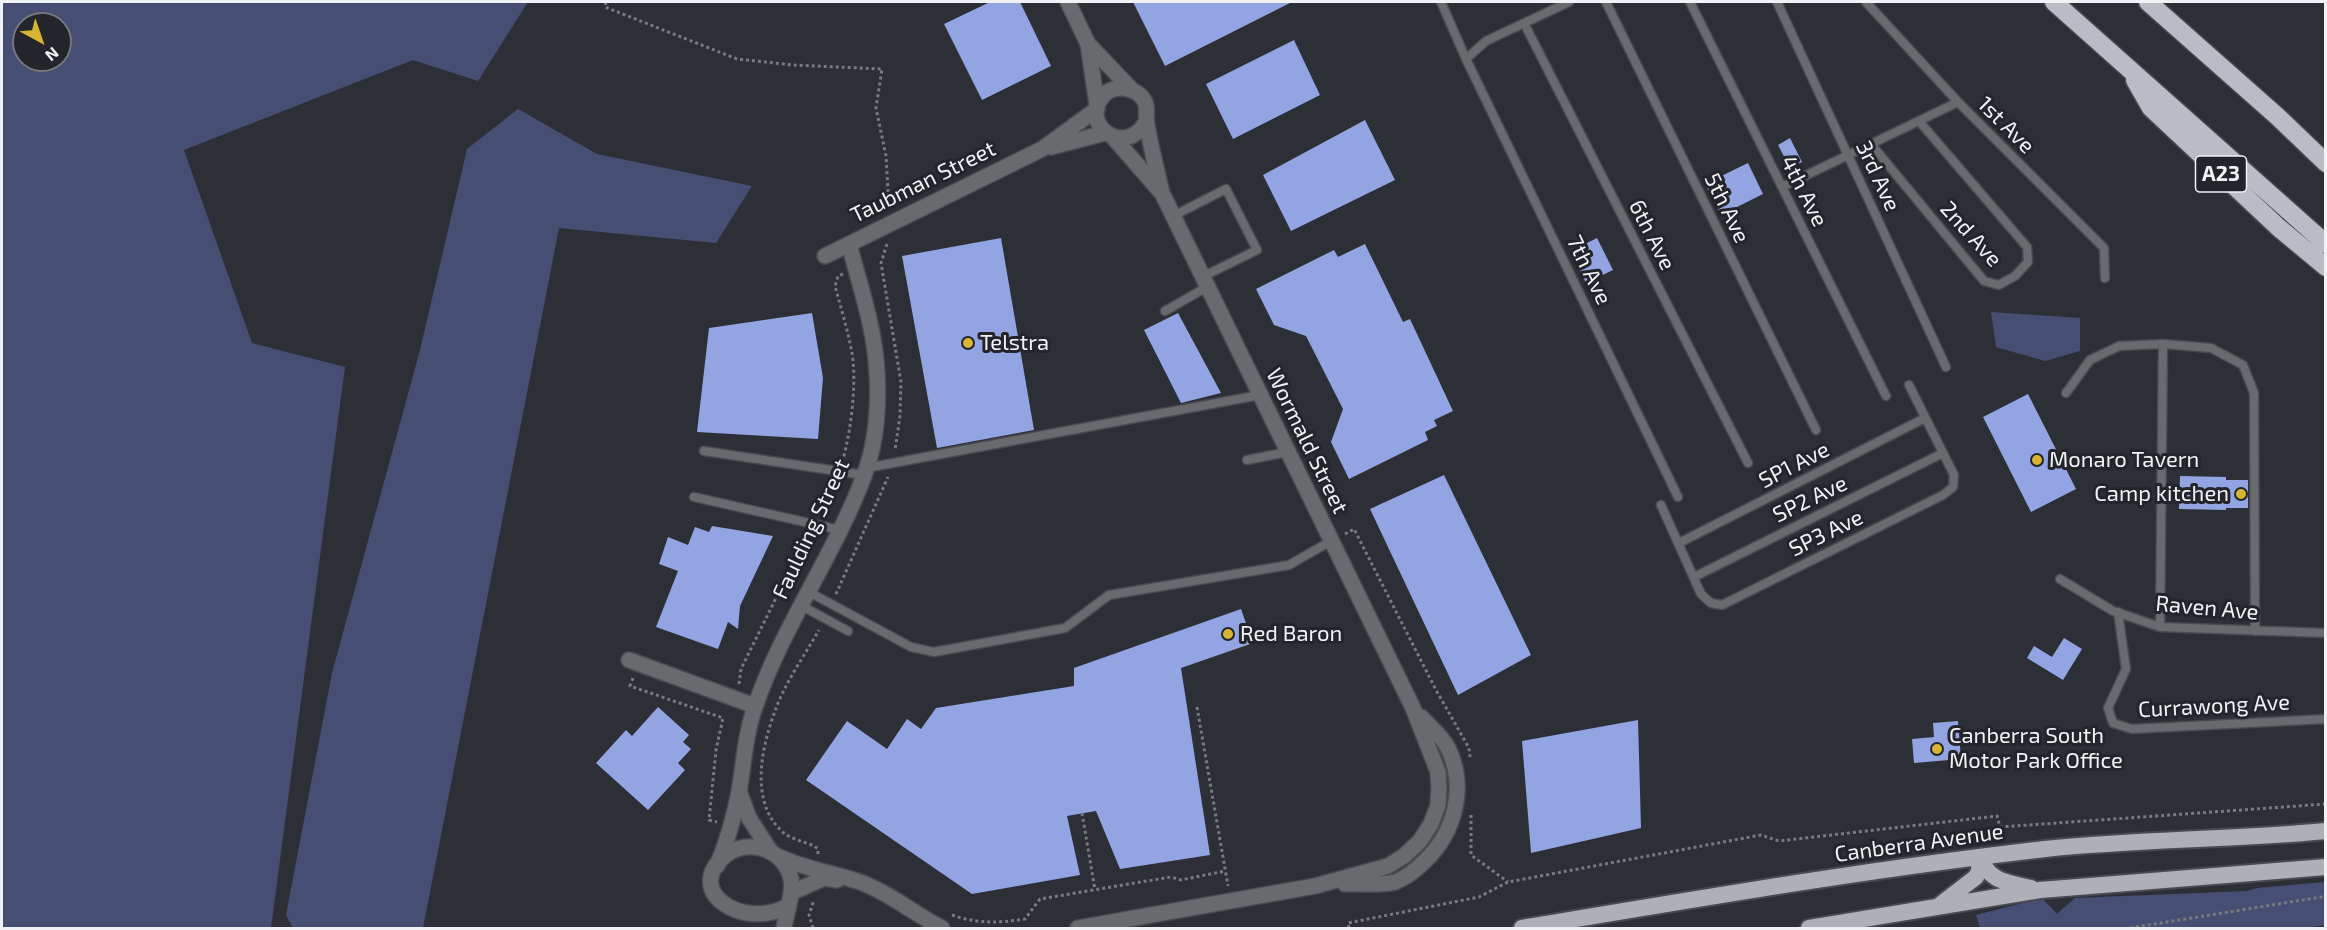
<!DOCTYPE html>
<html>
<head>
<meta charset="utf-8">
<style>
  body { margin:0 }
  #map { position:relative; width:2327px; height:930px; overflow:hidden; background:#2d2f36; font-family:"Exo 2",sans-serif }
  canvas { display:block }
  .frame { position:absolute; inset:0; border:3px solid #f0f2f6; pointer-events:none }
  .north { position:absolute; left:12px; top:12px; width:60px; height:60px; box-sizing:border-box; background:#23252b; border:2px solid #75777c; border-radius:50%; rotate:140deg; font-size:16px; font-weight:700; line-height:24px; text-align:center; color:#f0f2f6 }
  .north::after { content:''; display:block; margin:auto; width:21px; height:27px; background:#d8b434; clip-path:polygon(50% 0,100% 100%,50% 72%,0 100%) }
</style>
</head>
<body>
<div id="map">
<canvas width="2327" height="930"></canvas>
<div class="frame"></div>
<div class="north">N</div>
</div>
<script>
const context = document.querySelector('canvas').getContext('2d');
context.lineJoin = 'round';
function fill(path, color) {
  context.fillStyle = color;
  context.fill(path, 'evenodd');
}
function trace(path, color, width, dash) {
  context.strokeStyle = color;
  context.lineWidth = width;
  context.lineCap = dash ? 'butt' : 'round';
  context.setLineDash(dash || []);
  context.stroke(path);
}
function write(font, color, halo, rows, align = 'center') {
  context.font = font + ' "Exo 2",sans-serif';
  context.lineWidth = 6;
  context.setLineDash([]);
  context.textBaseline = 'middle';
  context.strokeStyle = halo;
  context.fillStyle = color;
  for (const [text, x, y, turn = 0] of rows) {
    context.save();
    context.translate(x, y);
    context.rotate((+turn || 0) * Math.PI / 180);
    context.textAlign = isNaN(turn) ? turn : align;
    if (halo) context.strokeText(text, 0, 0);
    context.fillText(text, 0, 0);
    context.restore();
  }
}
fill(new Path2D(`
  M2,2H528L478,81L413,60L184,150L252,343L345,367L271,928H2ZM24,24H60V60H24Z
  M518,109L597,154L752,186L716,243L559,228L423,928H293L286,915L332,673L420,350L467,149Z
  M1991,312L2080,318V351L2045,361L1996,347Z
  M2325,882V925L2306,928H1980L1976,915L2042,898L2057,914L2075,898L2247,891L2257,888Z`), '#464f73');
fill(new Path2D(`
  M990,2H1020L1051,66L982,100L944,24Z
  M1133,2H1292L1165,66Z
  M1294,40L1320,95L1233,139L1206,84Z
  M1365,120L1395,180L1291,231L1263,175Z
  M1790,138L1802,162L1790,168L1778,145Z
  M1748,163L1763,194L1721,215L1705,184Z
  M1001,238L1034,430L937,448L902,256Z
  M1597,238L1613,270L1586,283L1571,251Z
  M1365,244L1403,322L1410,319L1453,411L1434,420L1437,426L1425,432L1428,440L1349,479L1331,442L1343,409L1306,336L1274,325L1256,289L1334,250L1338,257Z
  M812,313L823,378L818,439L697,432L709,328Z
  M1178,313L1221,393L1181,403L1144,330Z
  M2028,394L2076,489L2031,512L1983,417Z
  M1444,475L1531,655L1458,695L1370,509Z
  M2180,476L2226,477V480H2248V508H2226V510L2179,509Z
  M712,526L773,536L740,606L738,629L728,622L718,649L656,627L678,571L659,564L668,537L688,545L695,527L709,532Z
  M1241,609L1253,643L1181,668L1210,855L1120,869L1096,811L1067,816L1080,875L972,894L806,780L847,721L887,749L907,719L921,729L936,708L1074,686V668Z
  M2064,638L2082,649L2063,680L2027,658L2034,646L2052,657Z
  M658,707L689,735L683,742L691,749L678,763L685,770L648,810L596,763L626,730L632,736Z
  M1638,720L1641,828L1531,853L1522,741Z
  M1958,721L1961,759L1914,763L1912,739L1934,737L1933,723Z`), '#93a4e3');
const service = new Path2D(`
  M1441,2L1466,59L1678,497
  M1606,2L1816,430
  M1690,2L1886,396
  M1777,2L1946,367
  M1866,2L1958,102L2104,248L2105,278
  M1524,23L1748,463
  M1466,59L1486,41L1569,2
  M1871,144L1984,281L1999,285L2015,276L2028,262L2027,247L1919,121
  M1782,187L1958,102
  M1173,216L1226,189L1257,250L1202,277
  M1165,311L1207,287
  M2066,393L2090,360L2119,346L2163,344L2211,348L2243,365L2254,393L2255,631
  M704,451L864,475
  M1247,460L1287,452
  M866,468L1260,395
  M694,497L840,530
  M1661,505L1701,594L1711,603L1722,605L1943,495L1953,487L1954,475L1909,385
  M1679,543L1925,418
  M1694,577L1943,453
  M2060,579L2113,611L2160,627L2326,633
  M809,592L911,647L934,652L1065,628L1109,595L1289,565L1331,541
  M802,606L848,631
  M2118,612L2126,669L2108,708L2113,723L2132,729L2326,719
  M2160,627L2163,344`);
const minor = new Path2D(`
  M1068,2L1088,44L1097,105
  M1088,44L1131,89
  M1113,137L1160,191
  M1051,147L1105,133
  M825,256L1042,149L1097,109
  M629,660L755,706
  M739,791L749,818L771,852
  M780,857C805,869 834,873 860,882C890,893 914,914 942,928
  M717,866C727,842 734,818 739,792C744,763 745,735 755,707C782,627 834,556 864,476C876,444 879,407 877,373C875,329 860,286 849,244
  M1345,884C1360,883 1380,886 1395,882C1406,878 1417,869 1425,861C1455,832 1467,787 1448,748C1443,737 1429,726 1421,717
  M791,893L824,878L837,880
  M784,928C786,914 794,892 791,879C785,850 749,837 726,855C682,890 741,930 786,907
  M1078,928L1315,886L1388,866L1404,856L1420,841L1431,824L1438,805L1439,788L1438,772L1413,708L1162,193C1157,171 1151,148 1147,125C1145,117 1148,109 1145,102C1137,86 1113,83 1102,97C1080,124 1124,159 1146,122`);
const trunk = new Path2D(`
  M1980,857C1990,883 2007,882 2031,888
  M1941,904L1976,877L1979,871L1980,857
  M1522,928C1696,899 1870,869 2045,849C2138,839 2232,840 2326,831
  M1809,928L2040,890L2326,867`);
const motorway = new Path2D(`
  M2054,2L2326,244
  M2148,2L2278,117L2326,163
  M2135,80L2151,108L2279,228L2326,267`);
trace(service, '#484a51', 11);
trace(minor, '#484a51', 18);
trace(trunk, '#484a51', 20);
trace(motorway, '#484a51', 21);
trace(new Path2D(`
  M606,2L605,7L737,59L793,65L882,69L876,108L886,156L889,208
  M887,244L881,263L901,382L900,416L895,450
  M843,274L838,276L835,286C841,308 848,331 852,353C857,382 851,431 843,459
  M818,513L833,482
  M1345,534L1354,529L1436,690L1469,748L1470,757
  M836,594L888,477
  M633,678L630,686L723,718L716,750L709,820L717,822
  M739,684L741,669L807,535
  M1197,707L1228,886
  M1082,813L1095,890
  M1471,815V855L1508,882
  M818,854V849L814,846C805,842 791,839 784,833C749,804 761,749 775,711C785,683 804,656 819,630
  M952,915C977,924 999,923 1025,919L1040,899L1171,877L1181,880L1225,871
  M813,928L809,915L814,900
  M1349,928L1348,923L1479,897L1508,882L1761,835L1779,841L1997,816L2000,827L2326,804
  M2130,928L2321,897L2326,899`), '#787a80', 3, [3, 3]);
trace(service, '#696a6e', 8);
trace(minor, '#696a6e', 15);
trace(trunk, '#aeb0b8', 16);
trace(motorway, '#b9bcc4', 18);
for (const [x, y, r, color] of [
  [968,343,6,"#d8b434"],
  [2037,460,6,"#d8b434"],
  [2241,494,6,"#d8b434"],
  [1228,634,6,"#d8b434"],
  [1937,749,6,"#d8b434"]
]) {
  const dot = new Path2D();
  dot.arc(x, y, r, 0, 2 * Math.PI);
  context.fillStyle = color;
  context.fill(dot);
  trace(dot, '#23252b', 2);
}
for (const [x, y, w] of [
  [2221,174,51]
]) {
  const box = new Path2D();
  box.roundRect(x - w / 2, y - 18, w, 36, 4.5);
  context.fillStyle = '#23252b';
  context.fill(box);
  trace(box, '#f0f2f6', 1.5);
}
write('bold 21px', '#f0f2f6', null, [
  ["A23",2221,174]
]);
write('22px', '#f0f2f6', '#23252b', [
  ["1st Ave",2006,125,45],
  ["3rd Ave",1878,176,65],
  ["Taubman Street",923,182,-26],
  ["4th Ave",1804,191,63],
  ["5th Ave",1727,208,64],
  ["2nd Ave",1971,234,48],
  ["6th Ave",1652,235,63],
  ["7th Ave",1589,270,64],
  ["Wormald Street",1307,441,64],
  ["SP1 Ave",1794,465,-27],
  ["SP2 Ave",1810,499,-26],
  ["Faulding Street",811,529,-65],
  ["SP3 Ave",1826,533,-26],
  ["Raven Ave",2207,608,5],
  ["Currawong Ave",2214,706,-3],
  ["Canberra Avenue",1919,843,-8]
]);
write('22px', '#f0f2f6', '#23252b', [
  ["Telstra",980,343],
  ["Monaro Tavern",2049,460],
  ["Camp kitchen",2229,494,"right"],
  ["Red Baron",1240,634],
  ["Canberra South",1949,736],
  ["Motor Park Office",1949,761]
], 'left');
</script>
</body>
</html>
